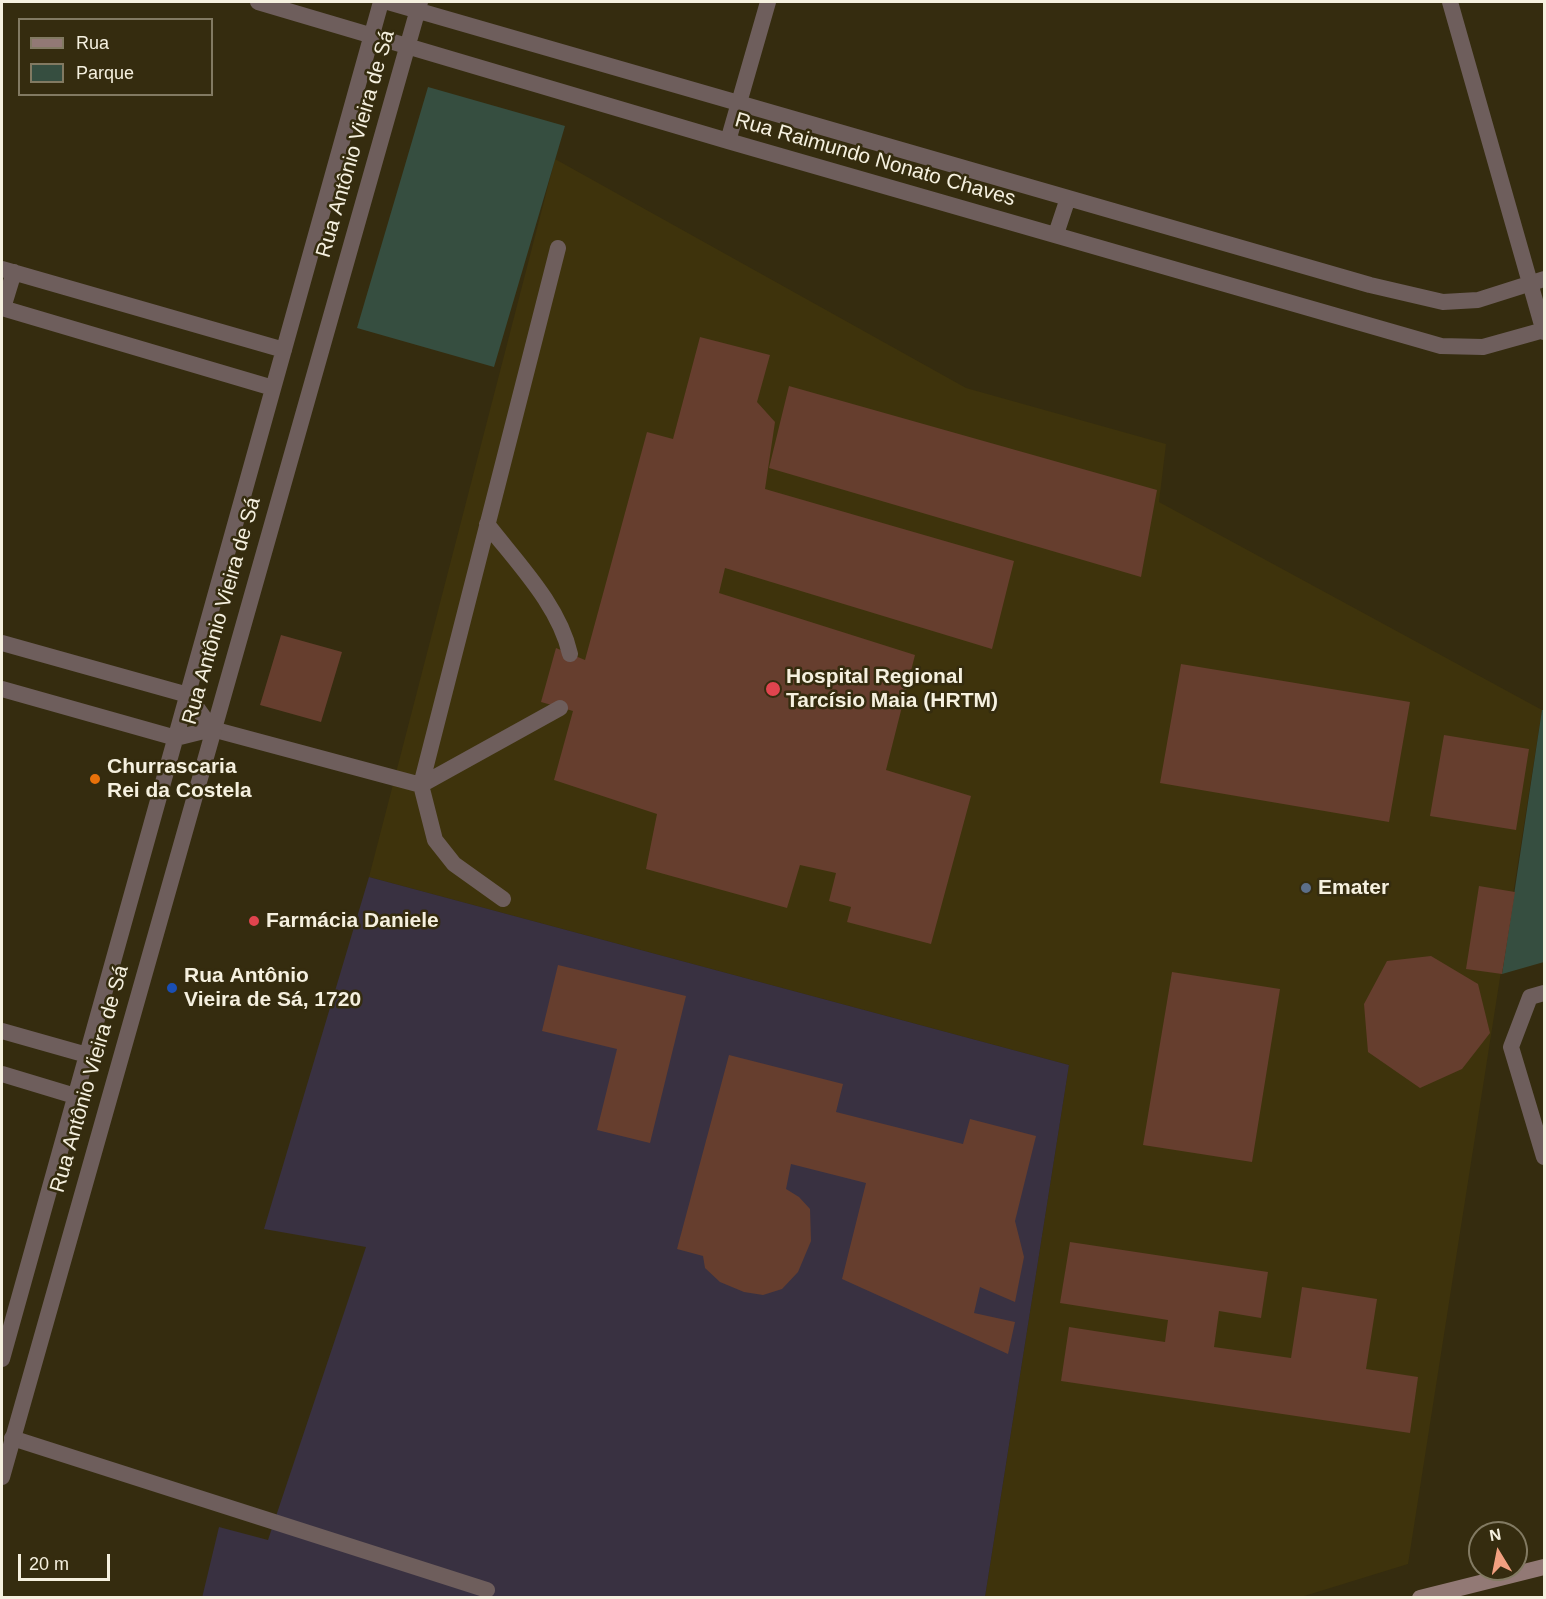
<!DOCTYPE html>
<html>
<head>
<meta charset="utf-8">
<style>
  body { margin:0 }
  #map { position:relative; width:1546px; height:1599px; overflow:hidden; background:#352c0f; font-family:Arial,sans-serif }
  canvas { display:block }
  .frame { position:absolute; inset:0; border:3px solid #f5f0df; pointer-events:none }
  .legend { position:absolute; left:18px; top:18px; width:195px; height:78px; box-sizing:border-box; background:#352c0f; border:2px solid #827a62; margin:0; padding:8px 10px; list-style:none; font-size:18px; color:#f5f0df }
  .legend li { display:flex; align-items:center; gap:12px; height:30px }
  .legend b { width:30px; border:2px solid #827a62 }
  .north { position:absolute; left:1468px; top:1521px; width:60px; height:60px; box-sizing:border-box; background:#352c0f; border:2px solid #827a62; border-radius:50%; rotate:350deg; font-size:16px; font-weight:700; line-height:24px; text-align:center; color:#f5f0df }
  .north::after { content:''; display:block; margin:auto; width:21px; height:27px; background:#f2a080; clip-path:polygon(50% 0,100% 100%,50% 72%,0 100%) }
  .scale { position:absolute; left:18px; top:1554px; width:92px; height:27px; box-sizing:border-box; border:3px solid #f5f0df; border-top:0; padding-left:8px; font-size:18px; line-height:21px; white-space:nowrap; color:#f5f0df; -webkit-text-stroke:4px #352c0f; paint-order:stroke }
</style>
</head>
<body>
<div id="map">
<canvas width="1546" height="1599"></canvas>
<div class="frame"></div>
<ul class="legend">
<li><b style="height:8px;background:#927975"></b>Rua</li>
<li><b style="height:16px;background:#364e40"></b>Parque</li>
</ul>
<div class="north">N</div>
<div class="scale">20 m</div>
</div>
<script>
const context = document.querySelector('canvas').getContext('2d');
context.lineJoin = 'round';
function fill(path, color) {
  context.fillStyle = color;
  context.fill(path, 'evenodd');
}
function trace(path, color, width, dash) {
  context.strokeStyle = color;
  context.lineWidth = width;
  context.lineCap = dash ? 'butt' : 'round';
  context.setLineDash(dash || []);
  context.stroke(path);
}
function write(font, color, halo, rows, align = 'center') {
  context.font = font + ' Arial,sans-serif';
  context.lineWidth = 5;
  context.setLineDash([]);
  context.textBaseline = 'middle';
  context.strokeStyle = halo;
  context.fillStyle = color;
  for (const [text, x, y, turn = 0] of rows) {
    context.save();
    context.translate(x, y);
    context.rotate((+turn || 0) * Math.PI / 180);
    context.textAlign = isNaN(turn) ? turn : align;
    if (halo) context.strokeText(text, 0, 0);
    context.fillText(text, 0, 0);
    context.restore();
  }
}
fill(new Path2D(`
  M555,159L966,388L1166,444L1159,502L1542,710L1408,1564L1301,1597H985L1069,1065L369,877Z`), '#3e330c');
fill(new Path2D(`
  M369,877L1069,1065L985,1597L202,1598L219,1527L268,1540L366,1247L264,1229Z`), '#393141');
fill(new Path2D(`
  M428,87L565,126L494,367L357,328Z
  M1542,710H1544V962L1502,974Z`), '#364e40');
fill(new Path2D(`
  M700,337L770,355L757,402L775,422L765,489L1014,561L992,649L725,568L719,593L915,655L886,770L971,796L931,944L847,922L851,907L829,901L836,873L800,865L787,908L646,869L657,814L554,780L573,711L541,702L556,648L585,660L647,432L673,439Z
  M789,386L1157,490L1141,577L769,468Z
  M281,635L342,652L321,722L260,705Z
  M1181,664L1410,702L1389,822L1160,783Z
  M1444,735L1529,749L1516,830L1430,816Z
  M1479,886L1515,892L1502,974L1466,969Z
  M1431,956L1478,984L1490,1033L1462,1069L1420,1088L1368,1052L1364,1004L1387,961Z
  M558,965L686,996L650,1143L597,1130L617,1049L542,1031Z
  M1172,972L1280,989L1252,1162L1143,1145Z
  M729,1055L843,1084L836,1112L963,1144L970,1119L1036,1136L1015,1221L1024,1257L1015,1302L980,1287L974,1313L1015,1322L1008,1354L842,1279L866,1183L791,1164L786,1189L799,1197L810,1209L811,1241L798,1272L782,1289L763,1295L744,1292L720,1282L705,1268L703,1256L677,1249Z
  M1070,1242L1268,1272L1261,1318L1219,1311L1214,1347L1291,1358L1302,1287L1377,1299L1366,1369L1418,1377L1410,1433L1061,1381L1069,1327L1165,1342L1168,1320L1060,1303Z`), '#663e2e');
trace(new Path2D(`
  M487,524C517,563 559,605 570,654
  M212,729L421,785
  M421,785L560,708
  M503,899L454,864L435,840L421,785L558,248
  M12,1438L487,1590`), '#6e5e5c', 16);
trace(new Path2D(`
  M258,2L728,141L1441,346L1483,347L1544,330
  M388,2L1370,285L1443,302L1478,300L1544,279
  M1450,2L1544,332
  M728,141L768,2
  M1056,234L1068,198
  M2,269L284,350
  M2,308L273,388
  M3,308L14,272
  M2,643L188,695L212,729
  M2,689L176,738L212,729
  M1544,993L1530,997L1511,1047L1544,1157
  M2,1031L87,1055
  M2,1074L75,1096
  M2,1359L381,2
  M2,1477L420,2`), '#6e5e5c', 16);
trace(new Path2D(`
  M1420,1598L1544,1567`), '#927975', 16);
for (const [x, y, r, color] of [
  [773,689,8,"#e0444e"],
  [95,779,6,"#e8710a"],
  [1306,888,6,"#5c6f8a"],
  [254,921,6,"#e0444e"],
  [172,988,6,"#1a4fb4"]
]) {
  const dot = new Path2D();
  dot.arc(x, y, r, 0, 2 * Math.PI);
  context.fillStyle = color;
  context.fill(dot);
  trace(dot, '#352c0f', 2);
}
write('21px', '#f5f0df', '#352c0f', [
  ["Rua Antônio Vieira de Sá",356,144,-74],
  ["Rua Raimundo Nonato Chaves",875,160,16],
  ["Rua Antônio Vieira de Sá",222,611,-74],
  ["Rua Antônio Vieira de Sá",90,1079,-74]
]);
write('bold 21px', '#f5f0df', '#352c0f', [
  ["Hospital Regional",786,677],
  ["Tarcísio Maia (HRTM)",786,701],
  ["Churrascaria",107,767],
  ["Rei da Costela",107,791],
  ["Emater",1318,888],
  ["Farmácia Daniele",266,921],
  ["Rua Antônio",184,976],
  ["Vieira de Sá, 1720",184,1000]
], 'left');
</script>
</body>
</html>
